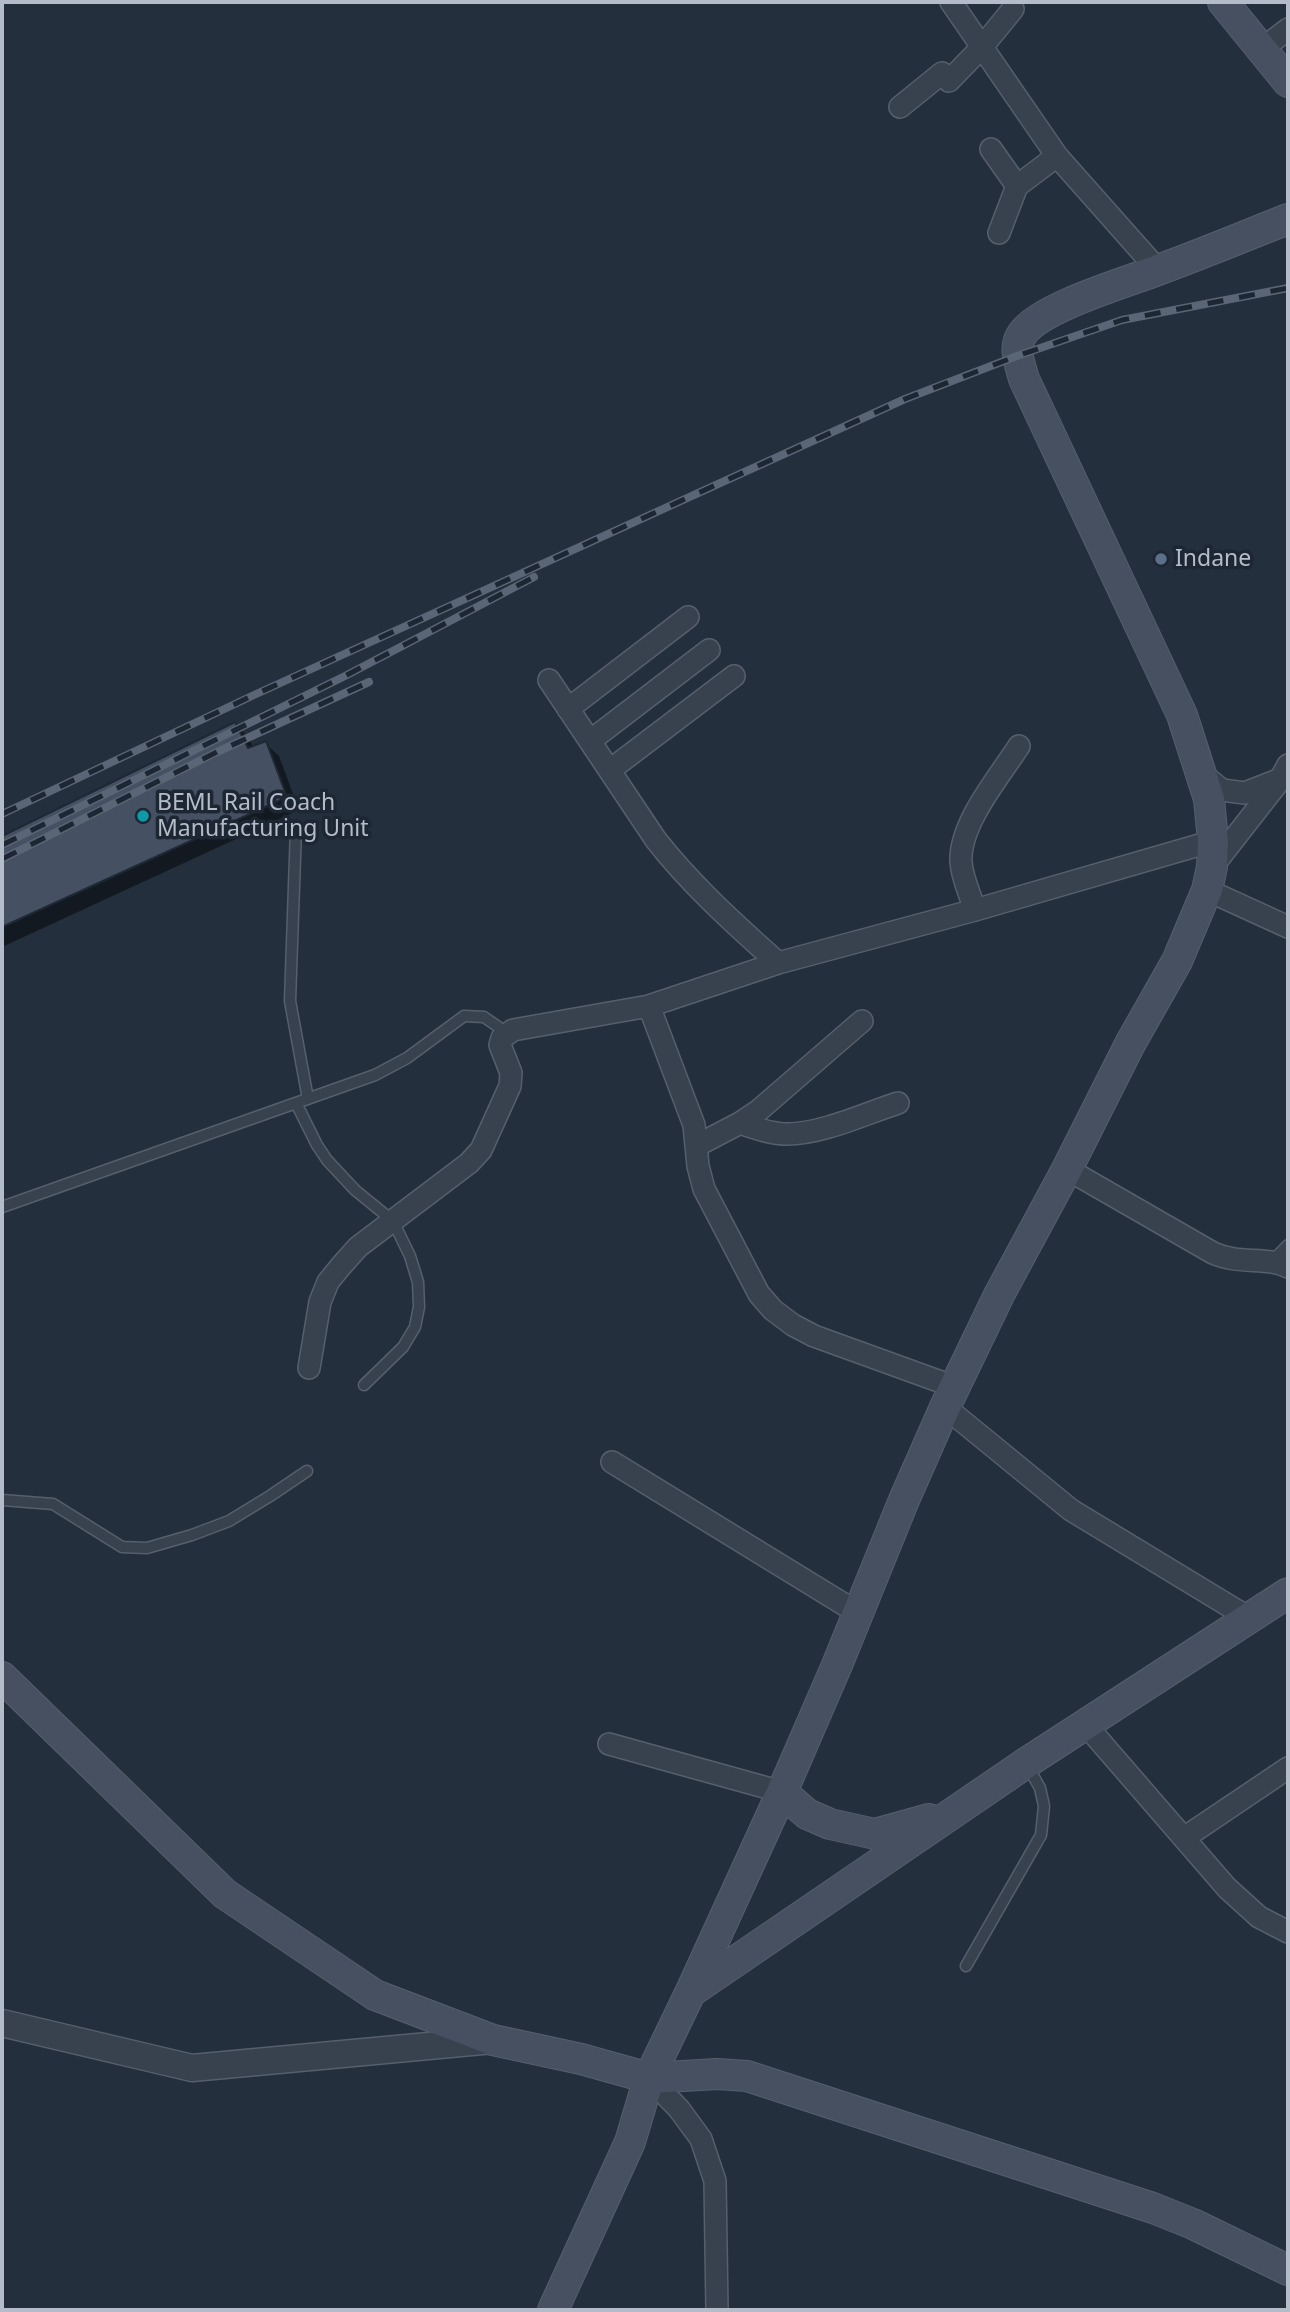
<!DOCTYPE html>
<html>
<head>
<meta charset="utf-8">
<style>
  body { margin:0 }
  #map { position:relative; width:1290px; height:2312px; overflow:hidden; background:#242f3e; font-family:"Noto Sans",sans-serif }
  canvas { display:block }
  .frame { position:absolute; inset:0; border:4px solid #b4bcc9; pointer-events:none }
</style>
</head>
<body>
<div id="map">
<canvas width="1290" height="2312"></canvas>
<div class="frame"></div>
</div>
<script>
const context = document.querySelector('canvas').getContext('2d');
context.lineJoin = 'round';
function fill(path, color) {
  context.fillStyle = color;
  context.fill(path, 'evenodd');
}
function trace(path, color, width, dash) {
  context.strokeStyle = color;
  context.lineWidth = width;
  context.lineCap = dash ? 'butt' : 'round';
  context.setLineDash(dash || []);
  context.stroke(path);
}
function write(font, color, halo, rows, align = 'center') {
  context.font = font + ' "Noto Sans",sans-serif';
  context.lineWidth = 7;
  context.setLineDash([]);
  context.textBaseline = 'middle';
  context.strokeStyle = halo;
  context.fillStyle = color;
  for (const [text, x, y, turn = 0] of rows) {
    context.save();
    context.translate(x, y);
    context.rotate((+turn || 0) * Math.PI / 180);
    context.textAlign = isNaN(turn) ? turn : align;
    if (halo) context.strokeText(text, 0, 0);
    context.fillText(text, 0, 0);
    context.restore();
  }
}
fill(new Path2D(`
  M235,724L248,737L254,748L265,743L279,756L299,810L2,947V838Z`), '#0007');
const building = new Path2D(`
  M235,722L248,748L266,741L287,797L2,927V836Z`);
fill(building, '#455162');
trace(building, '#1f2835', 2);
const service = new Path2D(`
  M296,829L290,1001L308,1099
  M296,1103L317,1145L327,1160L355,1190L393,1221L410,1256L418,1282L419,1307L415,1327L403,1347L364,1385
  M2,1207L375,1075L407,1058L464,1016L484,1017L507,1033
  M1271,1262L1288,1245
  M2,1500L53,1504L122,1547L147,1548L192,1535L229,1521L270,1496L307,1471
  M966,1966L1041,1835L1044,1806L1040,1788L1027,1765`);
const minor = new Path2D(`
  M951,2L1057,156L1158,270
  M1261,50L1288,29
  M900,107L942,73L949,81L982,47L1013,9
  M991,149L1017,186
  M999,233L1017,186L1057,156
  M549,680L656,840C692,886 735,924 778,963
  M568,709L688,617
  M590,741L709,650
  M610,770L734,676
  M1201,773L1222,790L1245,793L1278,780
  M1212,867L1280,780L1288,765
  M1207,890L1288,927
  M975,910C970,894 962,878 961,862C959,824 999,777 1019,746
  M649,1006L694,1125L698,1166L704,1189L759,1294L773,1310L793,1325L814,1336L955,1387
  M740,1123C755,1128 771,1134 787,1134C822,1134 864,1114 898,1103
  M696,1146L740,1123L758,1111L862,1021
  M1067,1169L1213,1253C1240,1265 1266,1256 1288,1267
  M309,1368L320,1302L328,1282L341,1266L358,1247L469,1163L481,1150L510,1086L511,1073L500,1045L502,1038L513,1030L649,1006L778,963L975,910L1213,841
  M945,1407L1071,1510L1249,1618
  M612,1462L858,1613
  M1085,1724L1227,1888L1259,1917L1288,1932
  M609,1744L782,1792
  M1184,1838L1288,1768
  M649,2078L679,2109L701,2139L715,2181L717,2310`);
const tertiary = new Path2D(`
  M2,2023L192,2068L493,2040`);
const secondary = new Path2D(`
  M1223,2L1288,82
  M2,1677L225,1894L375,1995L493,2040L581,2059L649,2078L717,2074L747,2076L1153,2208L1193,2224L1288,2270
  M782,1792L807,1814L830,1824L875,1834L929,1819
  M692,1991L1026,1763L1288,1593
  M553,2310L630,2142L649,2078L691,1991L782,1792L837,1665L904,1500L945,1407L999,1295L1067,1169L1130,1044L1177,961L1207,890L1212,867L1213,841L1209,799L1182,715L1024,379C1020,364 1012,347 1023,333C1041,307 1127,282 1158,270C1202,254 1245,236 1288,219`);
trace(service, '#565f6c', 13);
trace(minor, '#565f6c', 24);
trace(tertiary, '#565f6c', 29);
trace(secondary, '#565f6c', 32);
trace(service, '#38414e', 10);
trace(minor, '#38414e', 21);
trace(tertiary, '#38414e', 26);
trace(secondary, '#465061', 30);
const rail = new Path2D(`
  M2,814L254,695L905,399L1017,356L1122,320L1288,288
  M2,845L345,676L534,577
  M2,859L217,752L369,682`);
trace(rail, '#5a6575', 8);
trace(rail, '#1d2633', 5, [16]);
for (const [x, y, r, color] of [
  [1161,559,7,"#5c6f8a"],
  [143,816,7,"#0f9aa8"]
]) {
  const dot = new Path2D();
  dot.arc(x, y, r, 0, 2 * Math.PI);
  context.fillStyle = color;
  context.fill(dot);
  trace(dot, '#1d2633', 2.5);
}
write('23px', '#b4bcc9', '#1d2633', [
  ["Indane",1175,559],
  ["BEML Rail Coach",157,803],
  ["Manufacturing Unit",157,829]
], 'left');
</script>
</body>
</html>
